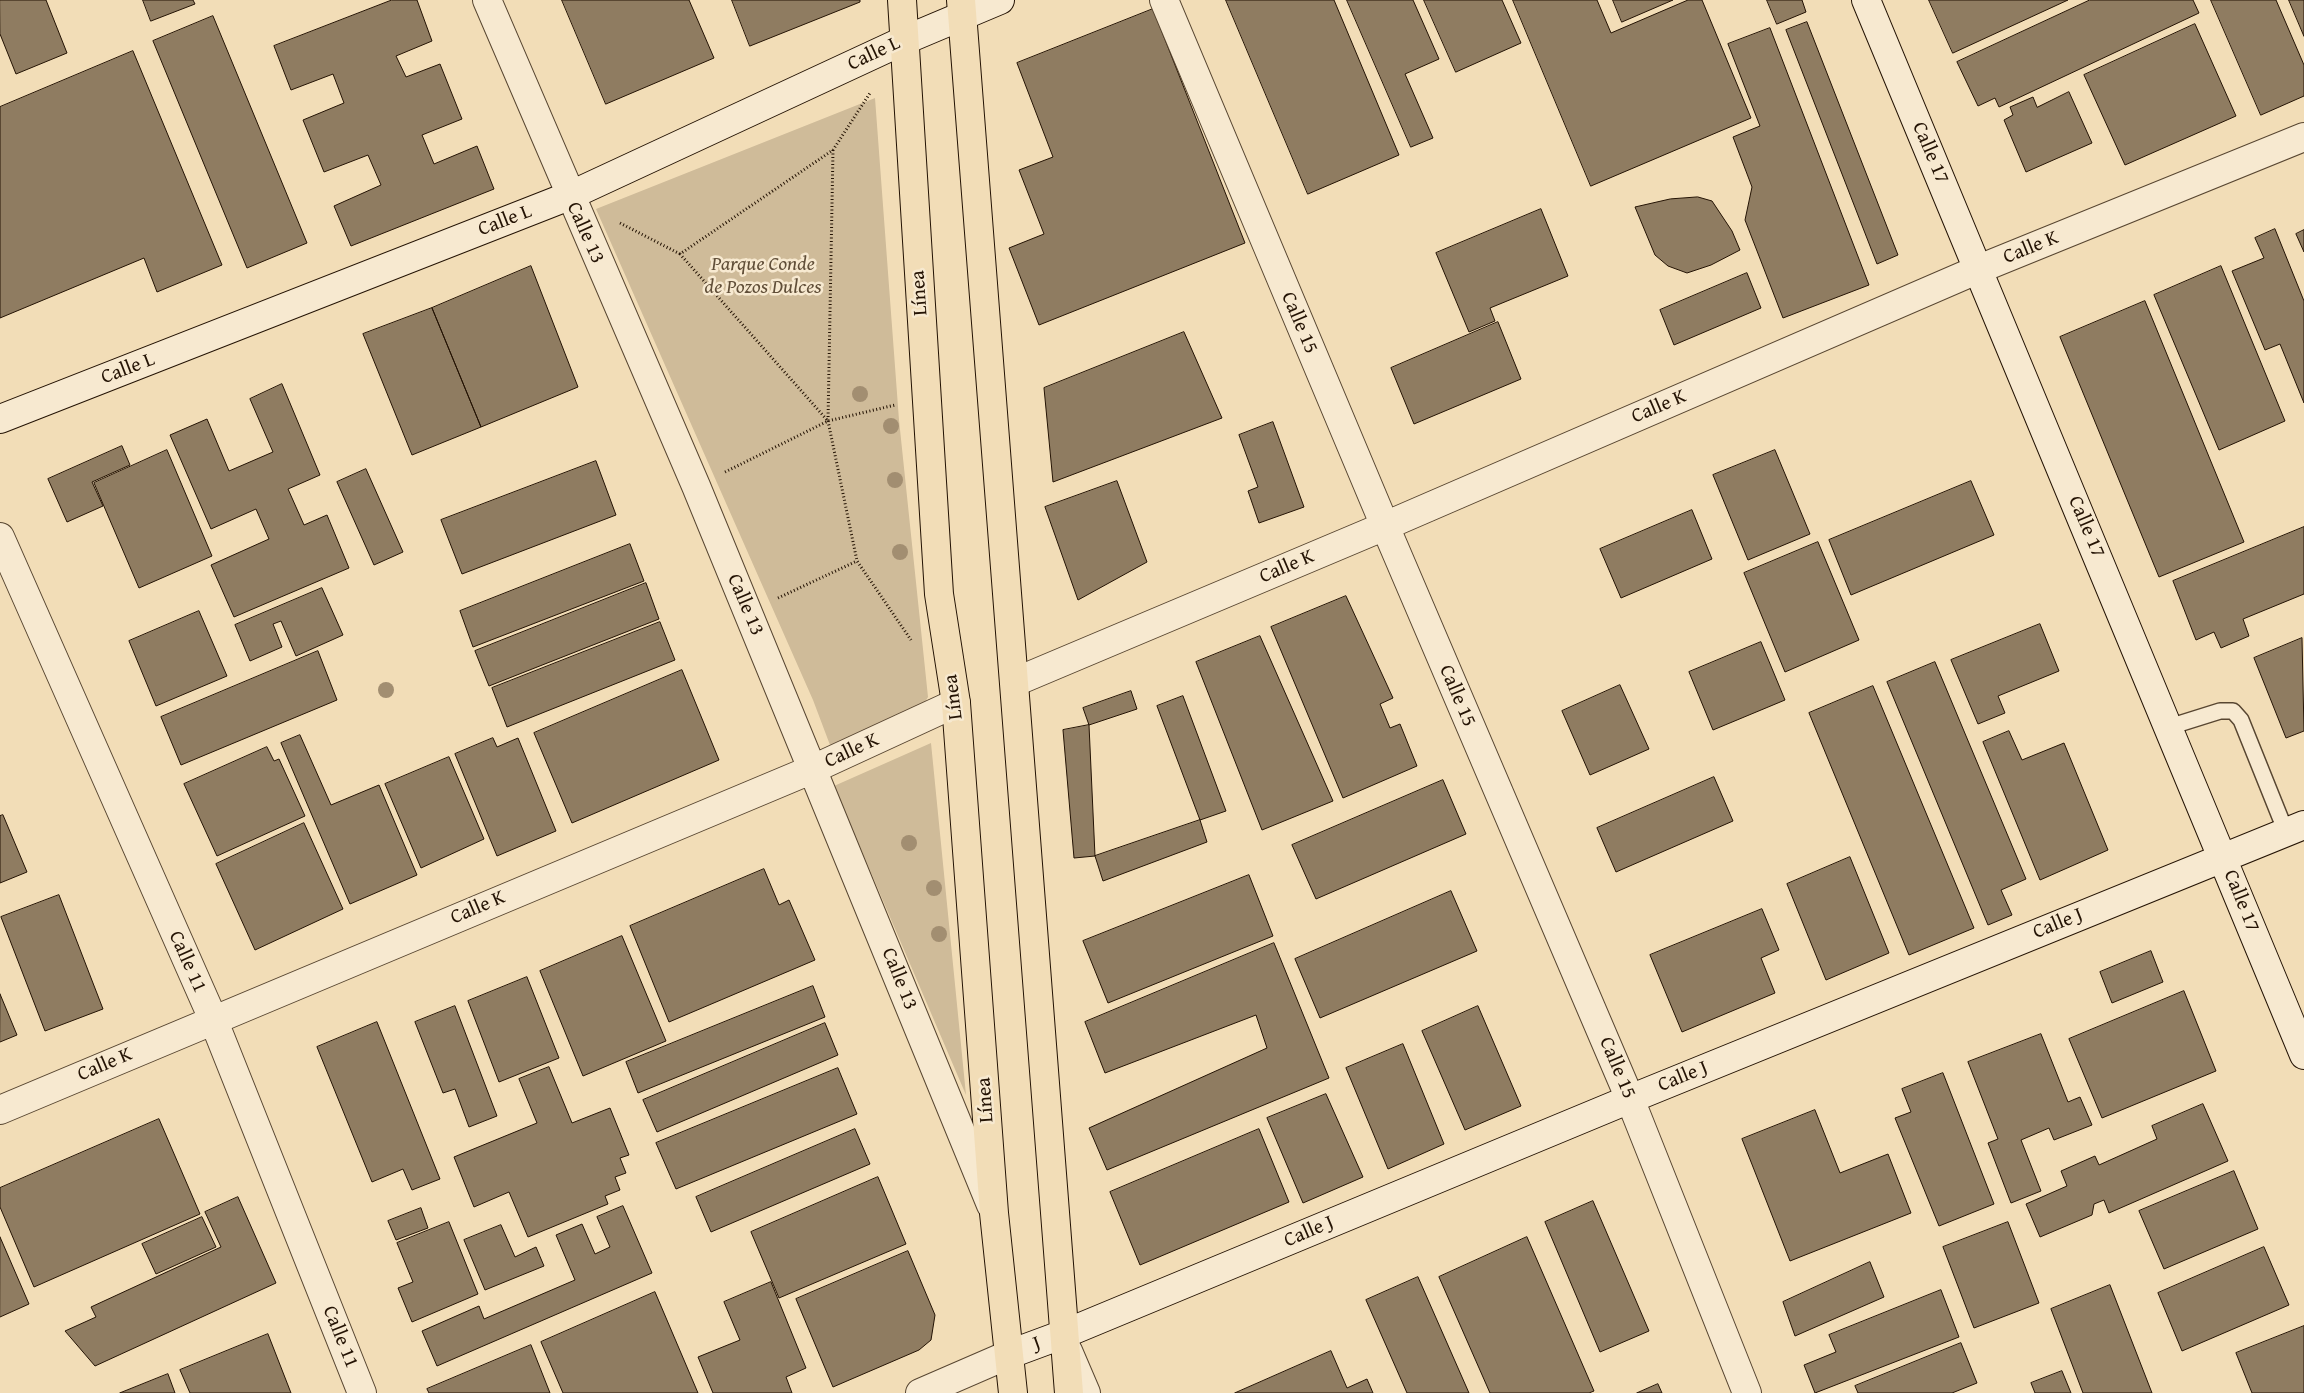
<!DOCTYPE html>
<html>
<head>
<meta charset="utf-8">
<style>
  body { margin:0 }
  canvas { display:block; background:#f2ddb7 }
</style>
</head>
<body>
<canvas width="2304" height="1393"></canvas>
<script>
const context = document.querySelector('canvas').getContext('2d');
context.lineJoin = 'round';
function fill(path, color) {
  context.fillStyle = color;
  context.fill(path, 'evenodd');
}
function trace(path, color, width, dash) {
  context.strokeStyle = color;
  context.lineWidth = width;
  context.lineCap = dash ? 'butt' : 'round';
  context.setLineDash(dash || []);
  context.stroke(path);
}
function write(font, color, halo, rows, align = 'center') {
  context.font = font + ' "Gentium Book Plus",serif';
  context.lineWidth = 5;
  context.setLineDash([]);
  context.textBaseline = 'middle';
  context.strokeStyle = halo;
  context.fillStyle = color;
  for (const [text, x, y, turn = 0] of rows) {
    context.save();
    context.translate(x, y);
    context.rotate((+turn || 0) * Math.PI / 180);
    context.textAlign = isNaN(turn) ? turn : align;
    if (halo) context.strokeText(text, 0, 0);
    context.fillText(text, 0, 0);
    context.restore();
  }
}
fill(new Path2D(`
  M875,98L899,420L928,697L920,711L830,745L813,700L596,209Z
  M931,743L966,1095L834,786Z`), '#cfbb99');
const building = new Path2D(`
  M0,0H46L67,53L16,74L0,34Z
  M143,0H193L195,4L151,21Z
  M392,0H417L432,41L396,56L406,77L440,64L462,119L422,135L434,164L477,146L494,189L351,246L334,206L381,185L368,155L324,172L303,120L344,103L333,74L291,90L274,46Z
  M562,0H689L714,58L606,104Z
  M732,0H860V2L750,46Z
  M1226,0H1334L1399,155L1308,194Z
  M1347,0H1413L1439,59L1405,74L1433,138L1411,147Z
  M1424,0H1502L1521,43L1456,72Z
  M1513,0H1597L1611,33L1688,0H1702L1751,118L1591,186Z
  M1613,0H1673L1622,22Z
  M1767,0H1802L1806,12L1777,24Z
  M1929,0H2068L1953,53Z
  M2090,0H2193L2199,13L1999,107L1995,98L1978,106L1957,62Z
  M2211,0H2276L2304,65V96L2261,115Z
  M2289,0H2304V36Z
  M1153,9L1245,243L1039,325L1009,248L1044,234L1019,170L1053,157L1017,63Z
  M213,16L307,243L247,268L153,41Z
  M1807,22L1898,255L1877,264L1786,30Z
  M2195,24L2236,116L2125,165L2084,75Z
  M1770,28L1869,285L1783,318L1745,220L1752,187L1733,137L1760,126L1728,44Z
  M133,51L222,265L157,292L144,258L0,318V107Z
  M2069,92L2092,143L2026,172L2004,120L2013,115L2010,107L2033,97L2037,107Z
  M1698,197L1712,201L1732,231L1740,250L1711,265L1687,273L1668,266L1655,255L1635,207L1670,199Z
  M1541,209L1568,276L1490,308L1495,321L1469,332L1436,253Z
  M2275,229L2304,301V403L2280,344L2265,350L2232,271L2264,258L2255,238Z
  M2304,230V252L2296,234Z
  M531,266L578,387L481,427L432,308Z
  M2221,266L2285,421L2219,450L2154,295Z
  M1747,273L1761,308L1674,345L1660,310Z
  M2145,301L2244,542L2159,577L2060,337Z
  M432,308L481,427L412,455L363,334Z
  M1498,322L1521,379L1414,424L1391,368Z
  M1184,332L1222,418L1053,482L1044,388Z
  M282,384L320,475L288,489L304,525L327,515L349,568L234,617L211,565L269,539L256,509L211,529L170,435L207,419L229,471L273,452L250,399Z
  M1273,422L1304,507L1259,523L1248,491L1258,487L1239,435Z
  M122,446L130,465L92,482L103,506L67,522L48,479Z
  M167,450L212,556L139,588L94,483Z
  M1775,450L1810,534L1748,560L1713,475Z
  M596,461L616,515L462,574L441,520Z
  M366,469L403,552L374,565L337,482Z
  M1117,481L1147,562L1078,600L1045,507Z
  M1971,481L1994,535L1851,595L1829,540Z
  M1692,510L1712,559L1621,598L1600,549Z
  M2304,527V594L2243,619L2249,636L2221,648L2214,632L2196,640L2173,581Z
  M1818,542L1859,640L1785,672L1744,573Z
  M630,544L644,581L473,647L460,611Z
  M646,583L659,619L489,686L475,651Z
  M322,588L343,635L296,656L281,621L273,624L282,647L250,661L235,625Z
  M1346,596L1393,698L1380,704L1390,728L1400,724L1417,766L1343,798L1271,627Z
  M199,611L227,676L156,706L129,641Z
  M660,622L675,660L507,727L492,688Z
  M2040,624L2059,671L1998,696L2005,713L1978,724L1951,660Z
  M1260,636L1333,801L1262,830L1196,662Z
  M2302,638L2304,731L2286,738L2254,658Z
  M1761,642L1785,700L1713,730L1689,672Z
  M318,651L337,700L181,765L161,717Z
  M1935,662L2026,879L2001,890L2012,915L1988,925L1887,682Z
  M682,670L719,760L572,823L534,733Z
  M1620,685L1649,749L1590,775L1562,711Z
  M1873,686L1974,928L1909,955L1809,713Z
  M1131,691L1137,709L1089,725L1083,708Z
  M1183,696L1226,811L1200,820L1157,706Z
  M1089,725L1095,856L1074,858L1063,730Z
  M2009,731L2022,760L2064,743L2108,850L2040,880L1983,742Z
  M300,735L331,805L379,785L417,875L350,904L281,743Z
  M493,738L497,747L518,738L556,831L497,856L455,754Z
  M267,747L274,761L279,759L305,816L217,856L184,784Z
  M449,757L484,839L421,868L385,784Z
  M1714,777L1733,821L1616,872L1597,828Z
  M1443,780L1466,834L1316,899L1292,845Z
  M3,815L27,872L0,883V816Z
  M1200,820L1207,842L1103,881L1095,856Z
  M304,823L343,909L255,950L216,864Z
  M1850,857L1889,953L1826,980L1787,884Z
  M764,869L779,905L789,900L815,960L669,1022L630,926Z
  M1249,875L1273,936L1108,1003L1083,941Z
  M1451,891L1477,951L1320,1018L1295,959Z
  M59,895L103,1009L45,1031L1,917Z
  M1762,909L1779,950L1761,958L1775,993L1682,1032L1650,955Z
  M622,936L666,1041L583,1076L540,971Z
  M1274,943L1329,1078L1107,1170L1089,1128L1267,1048L1256,1015L1105,1073L1085,1022Z
  M2151,951L2163,982L2112,1003L2100,972Z
  M527,977L559,1058L499,1082L468,1001Z
  M813,986L825,1017L638,1093L626,1062Z
  M2184,991L2216,1071L2102,1118L2069,1039Z
  M0,994L17,1035L0,1042Z
  M455,1006L497,1116L469,1127L455,1089L443,1093L415,1022Z
  M1478,1006L1521,1106L1465,1130L1422,1031Z
  M377,1022L440,1179L412,1190L403,1169L372,1182L317,1047Z
  M825,1023L838,1055L657,1132L643,1100Z
  M2041,1034L2068,1102L2080,1097L2092,1125L2054,1140L2049,1128L2021,1140L2041,1191L2011,1203L1988,1143L1998,1139L1968,1062Z
  M1403,1044L1444,1144L1388,1169L1346,1068Z
  M549,1067L572,1123L610,1108L629,1155L620,1158L626,1173L615,1177L620,1190L605,1196L608,1204L528,1237L509,1192L474,1207L454,1157L537,1123L519,1079Z
  M838,1068L857,1114L676,1189L656,1143Z
  M1943,1073L1994,1204L1939,1226L1895,1118L1911,1112L1902,1089Z
  M1326,1094L1363,1177L1303,1203L1267,1118Z
  M2203,1104L2228,1161L2109,1213L2104,1200L2094,1204L2092,1215L2040,1237L2026,1204L2067,1186L2061,1171L2095,1156L2099,1165L2157,1139L2152,1126Z
  M1815,1110L1840,1173L1888,1154L1911,1213L1790,1261L1742,1139Z
  M159,1119L200,1214L34,1287L0,1207V1188Z
  M855,1129L870,1164L711,1232L696,1197Z
  M1259,1129L1289,1202L1140,1265L1110,1192Z
  M2234,1171L2258,1229L2164,1269L2139,1211Z
  M878,1177L906,1244L779,1298L751,1232Z
  M238,1197L276,1283L95,1366L65,1331L96,1317L91,1307L221,1247L205,1212Z
  M1593,1201L1649,1331L1600,1352L1545,1222Z
  M623,1206L652,1273L437,1366L422,1331L479,1306L484,1319L575,1280L556,1235L582,1224L595,1254L610,1247L597,1217Z
  M421,1208L428,1228L396,1240L388,1221Z
  M202,1217L216,1247L156,1274L142,1244Z
  M449,1222L478,1294L412,1322L398,1288L413,1282L397,1243Z
  M2008,1222L2039,1303L1974,1328L1943,1247Z
  M501,1225L515,1257L536,1247L544,1266L485,1290L464,1240Z
  M0,1237L29,1304L0,1317Z
  M1527,1237L1594,1391L1589,1393H1490L1439,1277Z
  M2264,1247L2289,1305L2182,1351L2158,1293Z
  M908,1251L935,1315L931,1340L919,1350L833,1387L796,1299Z
  M1870,1262L1884,1297L1795,1336L1783,1302Z
  M1418,1277L1469,1393H1407L1366,1300Z
  M771,1282L806,1368L786,1377L792,1393H713L698,1357L740,1340L724,1302Z
  M2110,1285L2152,1393H2083L2051,1309Z
  M1941,1290L1959,1337L1815,1393L1804,1365L1836,1352L1829,1335Z
  M655,1292L698,1393H563L541,1342Z
  M2304,1326V1393H2252L2236,1353Z
  M268,1334L291,1393H190L180,1370Z
  M1961,1343L1977,1383L1952,1393H1858L1855,1386Z
  M531,1345L550,1393H429L427,1389Z
  M1331,1351L1347,1388L1367,1379L1373,1393H1235Z
  M2062,1371L2071,1393H2035L2031,1383Z
  M168,1374L175,1393H120Z
  M1658,1384L1662,1393H1637Z`);
fill(building, '#8f7c61');
trace(building, '#241304', 1);
const lane = new Path2D(`
  M2169,727L2220,711H2233L2241,720L2286,832`);
const street = new Path2D(`
  M487,0L696,486L991,1205
  M1164,0L1385,526L1630,1099L1747,1393
  M0,537L213,1019L362,1393
  M1015,682L1385,526L1979,269L2304,137
  M0,1110L813,769L956,703
  M1068,1351L1086,1393
  M920,1393L1010,1354`);
const secondary = new Path2D(`
  M1866,0L2304,1055
  M0,419L569,196L905,40L1000,0
  M1010,1354L1064,1334L1630,1099L2304,825`);
const primary = new Path2D(`
  M902,0L939,594L956,703L994,1213L1013,1393
  M961,0L1069,1393`);
trace(lane, '#584631', 18);
trace(street, '#584631', 30);
trace(secondary, '#241304', 30);
trace(primary, '#241304', 30);
trace(new Path2D(`
  M833,150L828,421L680,254L833,150L870,93
  M620,223L680,254
  M828,421L857,561L911,640
  M725,472L828,421L895,405
  M778,598L857,561`), '#241304', 3, [1, 2.5]);
trace(lane, '#f7e9d0', 15);
trace(street, '#f7e9d0', 28);
trace(secondary, '#f7e9d0', 28);
trace(primary, '#f2ddb7', 28);
context.fillStyle = '#a28e71';
for (const [x, y] of [
  [860,394],
  [891,426],
  [895,480],
  [900,552],
  [386,690],
  [909,843],
  [934,888],
  [939,934]
]) {
  context.beginPath();
  context.arc(x, y, 8, 0, 2 * Math.PI);
  context.fill();
}
write('20px', '#241304', '#f7e9d0', [
  ["Calle L",874,54,-25],
  ["Calle 17",1930,153,67],
  ["Calle L",505,221,-21],
  ["Calle 13",585,233,66],
  ["Calle K",2031,248,-22],
  ["Línea",920,293,-94],
  ["Calle 15",1299,323,67],
  ["Calle L",128,369,-21],
  ["Calle K",1659,407,-23],
  ["Calle 17",2086,527,67],
  ["Calle K",1287,567,-23],
  ["Calle 13",745,605,67],
  ["Calle 15",1457,696,67],
  ["Línea",954,697,-97],
  ["Calle K",852,751,-25],
  ["Calle 17",2241,901,68],
  ["Calle K",478,908,-23],
  ["Calle J",2058,924,-22],
  ["Calle 11",187,962,66],
  ["Calle 13",899,979,68],
  ["Calle K",105,1065,-23],
  ["Calle 15",1617,1068,67],
  ["Calle J",1683,1077,-22],
  ["Línea",986,1100,-94],
  ["Calle J",1309,1232,-23],
  ["Calle 11",340,1337,68],
  ["J",1037,1344,-20]
]);
write('italic 20px', '#604e38', '#f7e9d0', [
  ["Parque Conde",763,265],
  ["de Pozos Dulces",763,288]
]);
</script>
</body>
</html>
